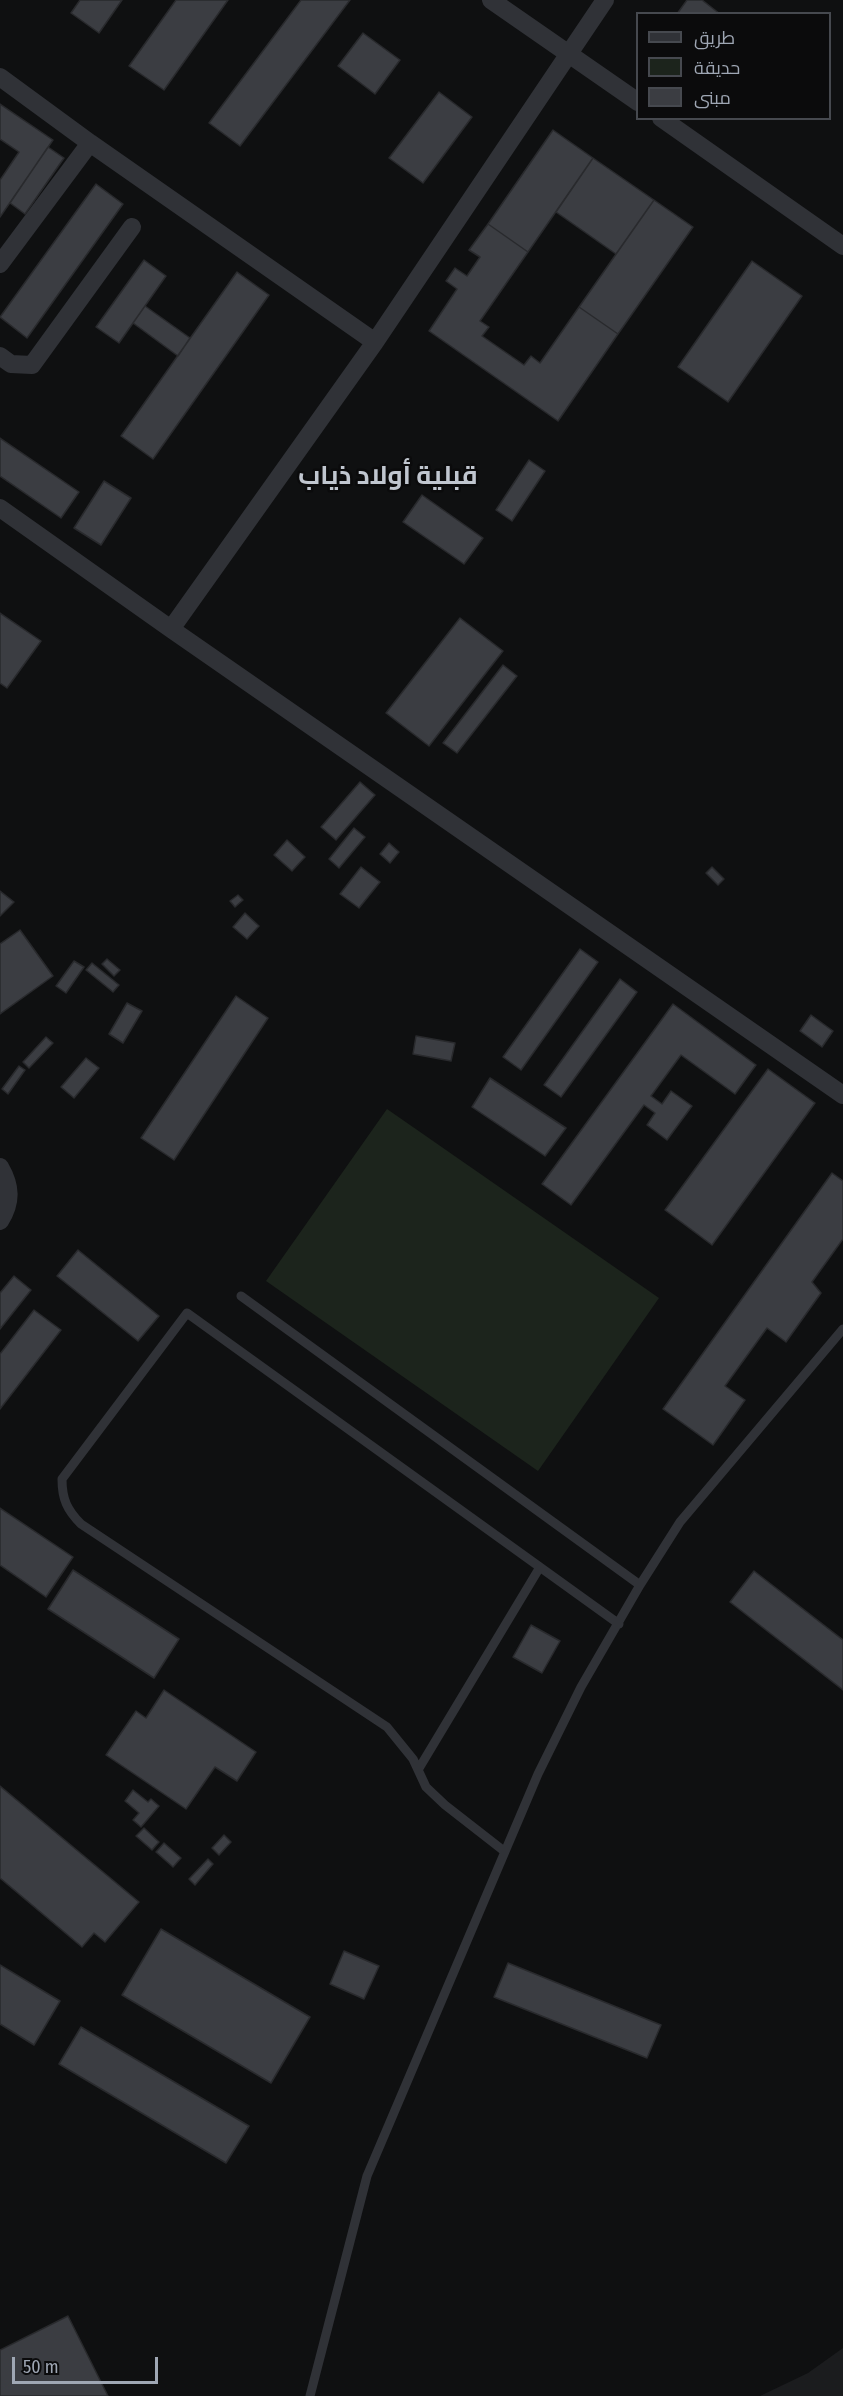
<!DOCTYPE html>
<html>
<head>
<meta charset="utf-8">
<style>
  body { margin:0 }
  #map { position:relative; width:843px; height:2396px; overflow:hidden; background:#0f1011; font-family:"Fira Sans Condensed",Cairo,sans-serif }
  canvas { display:block }
  .legend { position:absolute; left:636px; top:12px; width:195px; height:108px; box-sizing:border-box; background:#0b0b0c; border:2px solid #46494f; margin:0; padding:8px 10px; list-style:none; font-size:18px; color:#9fa7b4 }
  .legend li { display:flex; align-items:center; gap:12px; height:30px }
  .legend b { width:30px; border:2px solid #46494f }
  .scale { position:absolute; left:12px; top:2357px; width:146px; height:27px; box-sizing:border-box; border:3px solid #9fa7b4; border-top:0; padding-left:8px; font-size:18px; line-height:21px; white-space:nowrap; color:#9fa7b4; -webkit-text-stroke:4px #0b0b0c; paint-order:stroke }
</style>
</head>
<body>
<div id="map">
<canvas width="843" height="2396"></canvas>
<ul class="legend">
<li><b style="height:8px;background:#303237"></b>طريق</li>
<li><b style="height:16px;background:#1c241c"></b>حديقة</li>
<li><b style="height:16px;background:#3b3d42"></b>مبنى</li>
</ul>
<div class="scale">50 m</div>
</div>
<script>
const context = document.querySelector('canvas').getContext('2d');
context.lineJoin = 'round';
function fill(path, color) {
  context.fillStyle = color;
  context.fill(path, 'evenodd');
}
function trace(path, color, width, dash) {
  context.strokeStyle = color;
  context.lineWidth = width;
  context.lineCap = dash ? 'butt' : 'round';
  context.setLineDash(dash || []);
  context.stroke(path);
}
function write(font, color, halo, rows, align = 'center') {
  context.font = font + ' "Fira Sans Condensed",Cairo,sans-serif';
  context.lineWidth = 5;
  context.setLineDash([]);
  context.textBaseline = 'middle';
  context.strokeStyle = halo;
  context.fillStyle = color;
  for (const [text, x, y, turn = 0] of rows) {
    context.save();
    context.translate(x, y);
    context.rotate((+turn || 0) * Math.PI / 180);
    context.textAlign = isNaN(turn) ? turn : align;
    if (halo) context.strokeText(text, 0, 0);
    context.fillText(text, 0, 0);
    context.restore();
  }
}
fill(new Path2D(`
  M843,2348V2396H760L808,2373Z`), '#1b1c1e');
fill(new Path2D(`
  M387,1109L659,1298L538,1471L266,1281Z`), '#1c241c');
const building = new Path2D(`
  M80,0H122L99,33L71,13Z
  M176,0H228L164,90L129,66Z
  M301,0H350L240,146L209,123Z
  M687,0H702L720,14H677Z
  M363,33L400,60L375,94L338,66Z
  M439,92L472,117L423,183L389,158Z
  M0,104L53,140L0,217V180L19,152L0,139Z
  M553,130L593,158L528,252L488,224Z
  M48,147L64,158L25,214L10,203Z
  M593,158L654,200L616,254L556,212Z
  M96,184L123,204L27,338L0,317Z
  M654,200L693,227L618,334L579,307Z
  M488,224L528,252L480,321L489,327L482,336L524,365L531,356L540,363L579,307L618,334L558,421L429,331L457,289L446,281L455,268L467,276L480,257L469,250Z
  M144,260L166,276L119,343L96,327Z
  M752,261L802,296L728,402L678,367Z
  M237,272L269,295L153,459L121,436Z
  M145,306L190,338L178,356L133,323Z
  M0,438L79,492L61,518L0,476Z
  M529,460L545,471L512,521L496,510Z
  M104,481L131,498L101,545L74,528Z
  M422,495L483,538L464,564L403,522Z
  M0,613L41,641L7,688L0,683Z
  M460,618L503,651L429,746L386,713Z
  M503,665L517,676L457,753L443,743Z
  M360,782L375,795L336,840L321,827Z
  M354,828L365,837L339,868L329,859Z
  M287,840L305,857L292,871L274,855Z
  M389,843L399,852L390,863L380,854Z
  M361,867L380,882L359,908L340,894Z
  M712,867L724,879L718,885L706,873Z
  M0,891L14,902L0,916Z
  M238,895L243,900L235,907L230,901Z
  M245,913L259,926L247,939L233,927Z
  M20,930L53,976L0,1014V944Z
  M580,949L598,962L521,1070L503,1057Z
  M107,959L120,970L114,976L102,964Z
  M74,961L84,967L66,993L56,986Z
  M92,963L119,985L113,992L86,970Z
  M620,979L637,992L561,1097L544,1085Z
  M236,996L268,1018L174,1160L141,1138Z
  M127,1003L142,1011L123,1043L109,1034Z
  M673,1004L756,1065L735,1094L681,1055L651,1096L662,1104L671,1091L692,1106L667,1140L647,1125L655,1113L644,1105L571,1205L542,1184Z
  M811,1015L833,1031L822,1047L800,1031Z
  M416,1036L455,1043L451,1061L413,1054Z
  M46,1037L53,1043L29,1068L23,1062Z
  M86,1058L99,1068L74,1098L61,1087Z
  M19,1066L25,1070L8,1094L2,1089Z
  M768,1069L815,1103L712,1245L665,1210Z
  M490,1078L566,1128L545,1156L472,1107Z
  M832,1173L843,1181V1239L812,1282L821,1293L786,1342L767,1328L725,1386L745,1400L713,1445L663,1409Z
  M78,1250L159,1316L138,1341L57,1276Z
  M14,1276L31,1290L0,1329V1293Z
  M34,1310L61,1330L0,1409V1354Z
  M0,1508L73,1557L46,1597L0,1565Z
  M73,1570L179,1639L154,1678L48,1609Z
  M754,1571L843,1640V1690L730,1602Z
  M531,1625L560,1641L542,1673L513,1657Z
  M164,1690L256,1752L237,1781L215,1767L186,1809L106,1755L136,1711L146,1718Z
  M0,1786L139,1902L105,1942L94,1933L82,1947L0,1878Z
  M133,1790L148,1802L151,1799L159,1806L141,1827L133,1820L139,1813L125,1801Z
  M144,1828L159,1842L152,1850L136,1836Z
  M224,1835L231,1842L219,1855L212,1848Z
  M164,1843L181,1858L173,1867L156,1852Z
  M208,1859L213,1864L195,1885L189,1879Z
  M161,1929L310,2017L271,2083L122,1995Z
  M344,1951L379,1966L364,1999L330,1984Z
  M508,1963L661,2025L647,2058L494,1997Z
  M0,1965L60,2001L34,2045L0,2024Z
  M81,2027L249,2126L226,2163L59,2064Z
  M68,2316L108,2396H0V2350Z`);
fill(building, '#3b3d42');
trace(building, '#292a2d', 1.5);
trace(new Path2D(`
  M241,1296L640,1585
  M418,1770L540,1567
  M504,1851L445,1805L426,1787L413,1759L387,1727L81,1524C67,1510 62,1499 62,1479L187,1313L619,1624
  M310,2396L367,2176L538,1774L581,1687L640,1585L680,1522L843,1329`), '#303237', 9);
trace(new Path2D(`
  M491,0L638,102
  M0,77L90,143L375,342
  M661,118L843,246
  M0,264L90,143
  M0,356L11,364L32,365L132,227
  M0,508L171,629L843,1095
  M171,629L375,342L605,0
  M0,1167C11,1186 12,1202 0,1221`), '#303237', 18);
write('bold 26px', '#c0c6cf', '#0b0b0c', [
  ["قبلية أولاد ذياب",388,477]
]);
</script>
</body>
</html>
